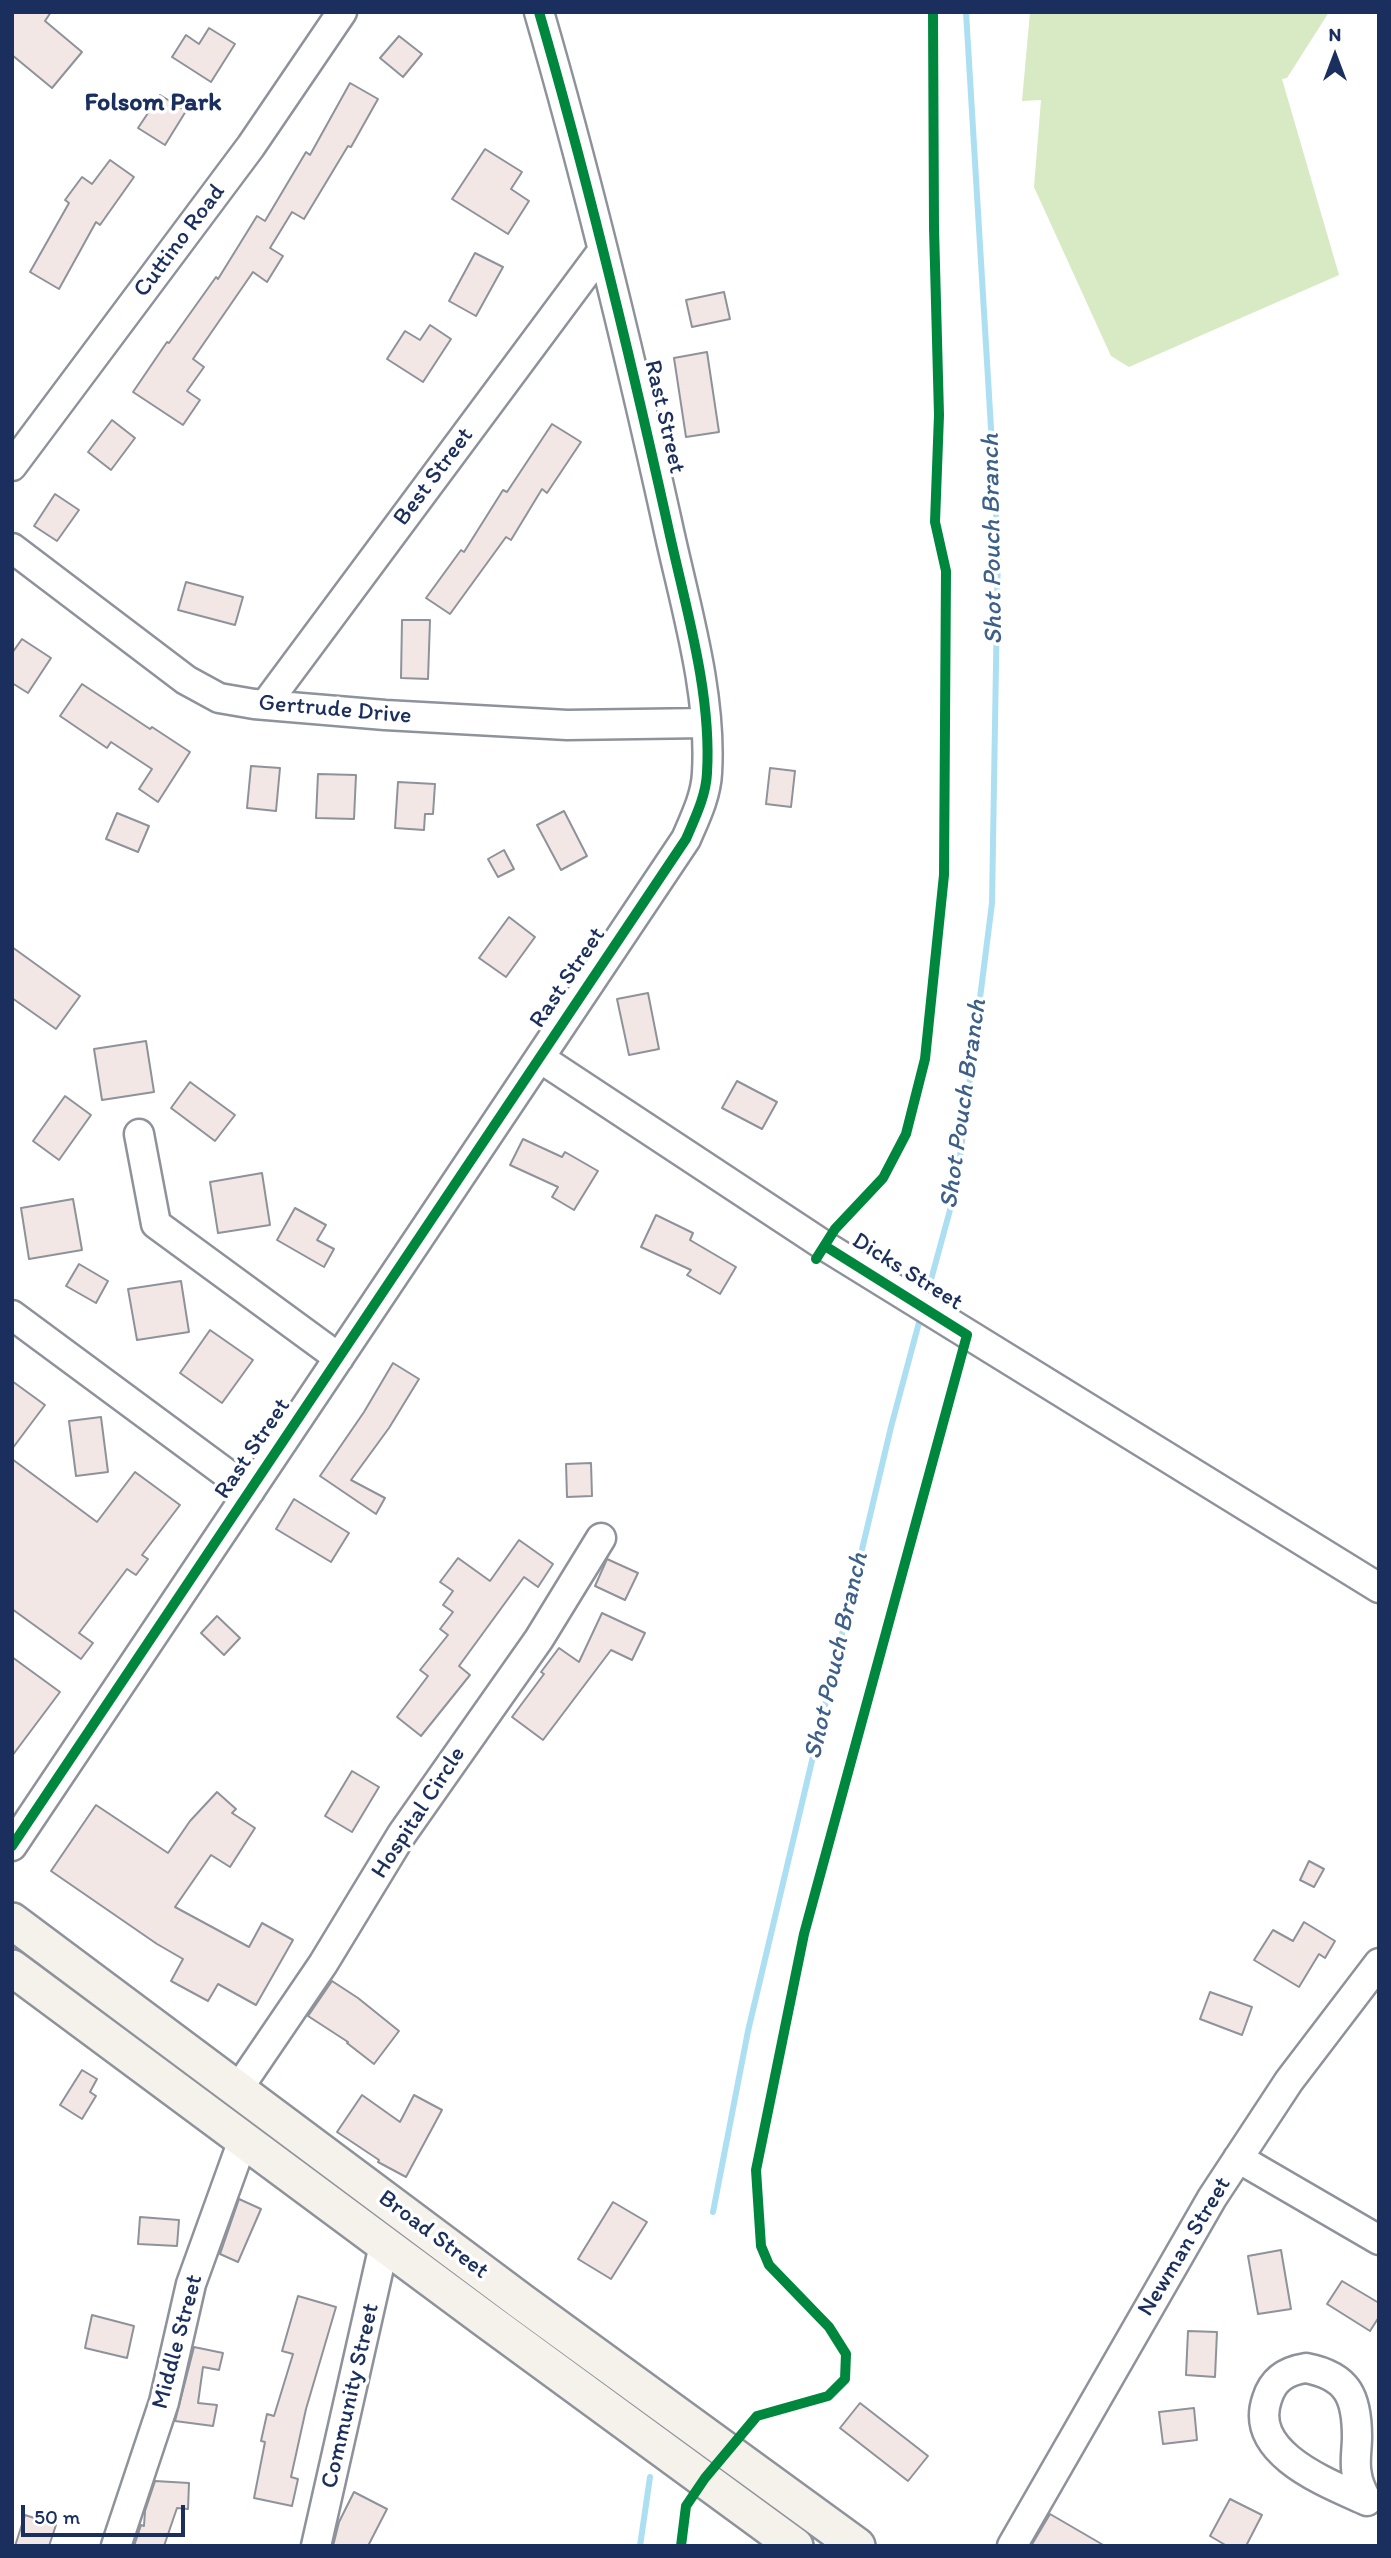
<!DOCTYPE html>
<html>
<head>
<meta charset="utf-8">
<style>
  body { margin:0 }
  #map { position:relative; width:1391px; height:2558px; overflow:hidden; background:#fff; font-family:Itim,sans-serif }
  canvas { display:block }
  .frame { position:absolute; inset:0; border:14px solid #1b2f5e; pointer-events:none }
  .north { position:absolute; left:1300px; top:21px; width:70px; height:70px; -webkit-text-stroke:5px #fff; paint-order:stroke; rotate:0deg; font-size:19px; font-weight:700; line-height:28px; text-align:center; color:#1b2f5e }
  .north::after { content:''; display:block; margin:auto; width:24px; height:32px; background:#1b2f5e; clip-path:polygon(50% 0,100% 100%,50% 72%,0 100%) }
  .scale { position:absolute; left:21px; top:2505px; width:164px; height:32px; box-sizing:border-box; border:4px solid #1b2f5e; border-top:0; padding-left:9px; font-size:21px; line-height:24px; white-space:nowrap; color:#1b2f5e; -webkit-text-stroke:5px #fff; paint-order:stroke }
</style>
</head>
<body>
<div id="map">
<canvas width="1391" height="2558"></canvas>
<div class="frame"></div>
<div class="north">N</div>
<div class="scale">50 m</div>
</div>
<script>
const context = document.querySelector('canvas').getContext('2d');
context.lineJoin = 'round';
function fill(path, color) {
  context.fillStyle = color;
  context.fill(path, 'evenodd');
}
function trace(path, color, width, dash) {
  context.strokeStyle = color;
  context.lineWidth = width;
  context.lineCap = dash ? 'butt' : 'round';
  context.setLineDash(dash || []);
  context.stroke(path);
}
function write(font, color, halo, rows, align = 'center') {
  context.font = font + ' Itim,sans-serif';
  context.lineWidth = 7;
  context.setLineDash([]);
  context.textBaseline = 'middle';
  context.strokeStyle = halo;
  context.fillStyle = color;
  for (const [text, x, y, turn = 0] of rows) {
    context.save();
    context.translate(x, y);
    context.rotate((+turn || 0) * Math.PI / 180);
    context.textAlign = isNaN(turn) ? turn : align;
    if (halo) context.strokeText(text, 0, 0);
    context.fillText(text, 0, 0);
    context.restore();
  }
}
fill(new Path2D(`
  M1030,12H1329L1287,78L1282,79L1339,275L1129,367L1111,356L1034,187L1041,100L1022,101Z`), '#d7eac3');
trace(new Path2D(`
  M926,1298L956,1188L992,903L998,545L966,12
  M713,2212L748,2031L891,1427L921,1315
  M640,2546L650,2477`), '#addff2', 6);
const building = new Path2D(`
  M12,12H51L45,21L82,52L52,88L12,55Z
  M209,28L235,44L211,82L172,57L186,35L199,44Z
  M399,36L422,54L403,77L380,58Z
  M350,83L378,99L351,147L348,146L304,219L292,212L270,248L283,256L267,282L253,272L193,359L204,367L187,391L200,400L183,425L133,392L167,342L169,343L216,277L218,279L257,216L265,221L306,152L310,155Z
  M160,95L186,111L165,145L138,128Z
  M485,149L522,172L511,189L529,201L508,234L452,199Z
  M110,160L134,177L100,225L96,222L59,289L30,272L69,203L65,200L82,177L92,184Z
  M475,253L503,267L476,316L449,301Z
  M724,292L730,319L692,327L686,300Z
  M430,325L451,339L423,382L387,359L405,331L420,340Z
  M707,352L719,432L686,437L674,358Z
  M112,420L135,438L111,470L88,452Z
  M552,424L581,442L547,493L542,489L511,540L506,537L450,614L426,598L461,550L464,552L503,490L507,492Z
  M55,494L79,510L57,541L34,526Z
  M186,582L243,597L235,625L178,610Z
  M402,620H430L428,679L401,678Z
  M22,639L51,658L28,693L12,683V653Z
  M82,684L150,729L152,727L190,752L158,802L139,789L152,769L111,742L107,748L60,716Z
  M251,766L280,768L276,811L247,808Z
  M770,768L795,771L791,807L766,804Z
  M318,774L356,775L354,819L316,818Z
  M398,782L435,784L433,814H425L424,830L395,828Z
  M564,811L587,856L561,870L537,825Z
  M117,813L149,826L138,852L106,839Z
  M504,850L514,869L498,877L488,859Z
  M509,917L535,937L506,977L479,958Z
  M12,947L80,996L56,1029L12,998Z
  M648,993L659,1049L629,1055L617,999Z
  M146,1041L154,1092L102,1100L94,1049Z
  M737,1081L777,1102L762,1129L722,1108Z
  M190,1082L235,1115L215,1141L171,1108Z
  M65,1096L91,1115L59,1160L33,1141Z
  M523,1139L562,1157L565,1152L598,1171L574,1210L552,1197L558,1187L510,1165Z
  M262,1173L270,1225L218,1233L210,1182Z
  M73,1199L82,1250L29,1259L21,1208Z
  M295,1208L326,1225L317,1240L334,1249L324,1267L277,1240Z
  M656,1215L693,1233L690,1240L736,1267L720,1294L687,1275L691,1270L641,1247Z
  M79,1264L108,1281L96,1303L66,1286Z
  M181,1281L189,1332L137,1340L128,1289Z
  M210,1330L253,1360L222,1403L180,1373Z
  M393,1363L419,1379L389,1428L351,1480L385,1498L376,1514L320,1476L364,1412Z
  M12,1381L45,1405L12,1449Z
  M101,1417L108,1472L76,1476L69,1421Z
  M12,1459L97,1522L135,1472L180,1505L142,1555L148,1559L136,1575L127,1569L79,1633L93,1643L81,1659L12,1609Z
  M591,1463L592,1496L567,1497L566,1464Z
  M294,1499L349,1533L331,1562L276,1529Z
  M519,1540L553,1564L538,1587L524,1577L459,1666L470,1675L421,1736L397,1717L428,1676L420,1670L448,1635L440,1629L453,1612L443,1605L453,1591L440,1582L458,1558L490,1581Z
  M607,1559L638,1573L625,1600L595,1586Z
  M602,1613L645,1633L632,1660L611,1650L543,1740L512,1717L544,1674L541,1672L559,1648L579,1662Z
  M217,1616L240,1638L224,1655L201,1633Z
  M12,1657L60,1692L12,1756Z
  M352,1771L379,1787L352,1832L325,1816Z
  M217,1792L236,1809L232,1813L255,1828L230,1867L211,1855L175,1907L249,1947L262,1923L293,1940L256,2005L218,1984L208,2001L171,1981L183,1959L157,1944L51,1871L96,1805L168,1853L190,1821Z
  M1309,1861L1324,1869L1314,1887L1300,1880Z
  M1304,1922L1335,1941L1325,1958L1319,1954L1299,1987L1254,1960L1273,1930L1293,1941Z
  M332,1981L358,1998L399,2031L374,2064L347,2043L348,2042L308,2016Z
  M1210,1992L1252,2007L1242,2035L1200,2019Z
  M82,2070L97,2079L90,2092L96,2096L82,2119L60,2105Z
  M362,2095L400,2122L414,2095L442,2110L406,2177L378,2162L379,2160L337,2132Z
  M239,2199L261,2209L238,2262L220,2254Z
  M613,2202L647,2222L611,2279L578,2259Z
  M140,2217L179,2220L177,2246L138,2244Z
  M1281,2250L1291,2309L1258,2314L1248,2256Z
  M1342,2281L1379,2303V2317L1370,2331L1327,2304Z
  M298,2296L336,2307L306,2409L291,2477L298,2479L292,2506L254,2498L265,2442L261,2441L267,2414L274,2416L293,2354L282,2351Z
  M92,2315L134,2326L127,2358L85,2348Z
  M1188,2331L1217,2332L1215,2377L1186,2375Z
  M194,2347L223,2353L219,2370L203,2367L198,2403L217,2405L213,2426L175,2421Z
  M860,2403L928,2456L908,2481L840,2428Z
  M1194,2408L1197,2440L1163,2444L1159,2412Z
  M155,2481L189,2483L188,2509L177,2508L164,2546H134L141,2525L144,2526L145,2511Z
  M354,2492L387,2509L368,2546H333L339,2522Z
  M1230,2499L1262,2515L1246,2546H1227L1210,2536Z
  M1050,2514L1105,2546H1031Z
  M25,2515L56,2525L49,2546H15Z`);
fill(building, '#f2e7e5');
trace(building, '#8e929a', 2);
const minor = new Path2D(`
  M12,466L251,146L342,12
  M12,548L186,680L219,698L254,704L385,715L567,725L706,723
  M265,705L603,250
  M540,1058L825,1246L1379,1588
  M139,1134L156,1224L339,1358
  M12,1315L250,1491
  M12,1846L686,839C695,818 706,796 707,773C712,691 684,602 667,522C629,351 588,181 539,12
  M238,2089L323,1964L402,1834L539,1639L601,1538
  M1238,2158L1379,2240
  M1306,2368C1348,2376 1357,2397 1357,2437C1357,2450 1354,2463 1357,2475C1358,2484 1363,2493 1367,2501C1328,2483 1248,2454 1267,2399C1273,2379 1286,2371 1306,2368Z
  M116,2546L164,2402L191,2284L243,2140
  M316,2546L384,2245
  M1012,2546L1212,2198L1289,2081L1379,1963`);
const major = new Path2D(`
  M12,1921L522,2302L857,2546
  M12,1968L485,2319L795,2546`);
trace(minor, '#8e929a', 33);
trace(major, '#8e929a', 40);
trace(minor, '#fff', 28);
trace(major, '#f5f1eb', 35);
trace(new Path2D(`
  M816,1259L835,1229L883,1178L906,1134L925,1059L944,875L946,571L935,522L939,415L934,228L933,12
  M12,1846L686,839C695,818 706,796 707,773C712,691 684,602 667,522C629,351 588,181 539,12
  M681,2546L686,2506L705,2478L757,2416L828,2396L845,2379L846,2354L829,2327L769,2265L761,2246L756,2170L804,1934L967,1335L825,1246`), '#00873e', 10);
write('24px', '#1b2f5e', '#fff', [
  ["Cuttino Road",180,241,-53],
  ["Rast Street",664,417,77],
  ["Best Street",434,477,-53],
  ["Gertrude Drive",335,710,5],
  ["Rast Street",568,978,-56],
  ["Dicks Street",907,1272,32],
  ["Rast Street",253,1449,-56],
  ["Hospital Circle",419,1813,-57],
  ["Broad Street",433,2235,37],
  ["Newman Street",1185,2247,-59],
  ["Middle Street",178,2342,-75],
  ["Community Street",351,2396,-77]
]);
write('bold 26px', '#1b2f5e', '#fff', [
  ["Folsom Park",153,103]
]);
write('italic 26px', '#3c6089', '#fff', [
  ["Shot Pouch Branch",993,539,-91],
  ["Shot Pouch Branch",964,1104,-82],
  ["Shot Pouch Branch",837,1656,-77]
]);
</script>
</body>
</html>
